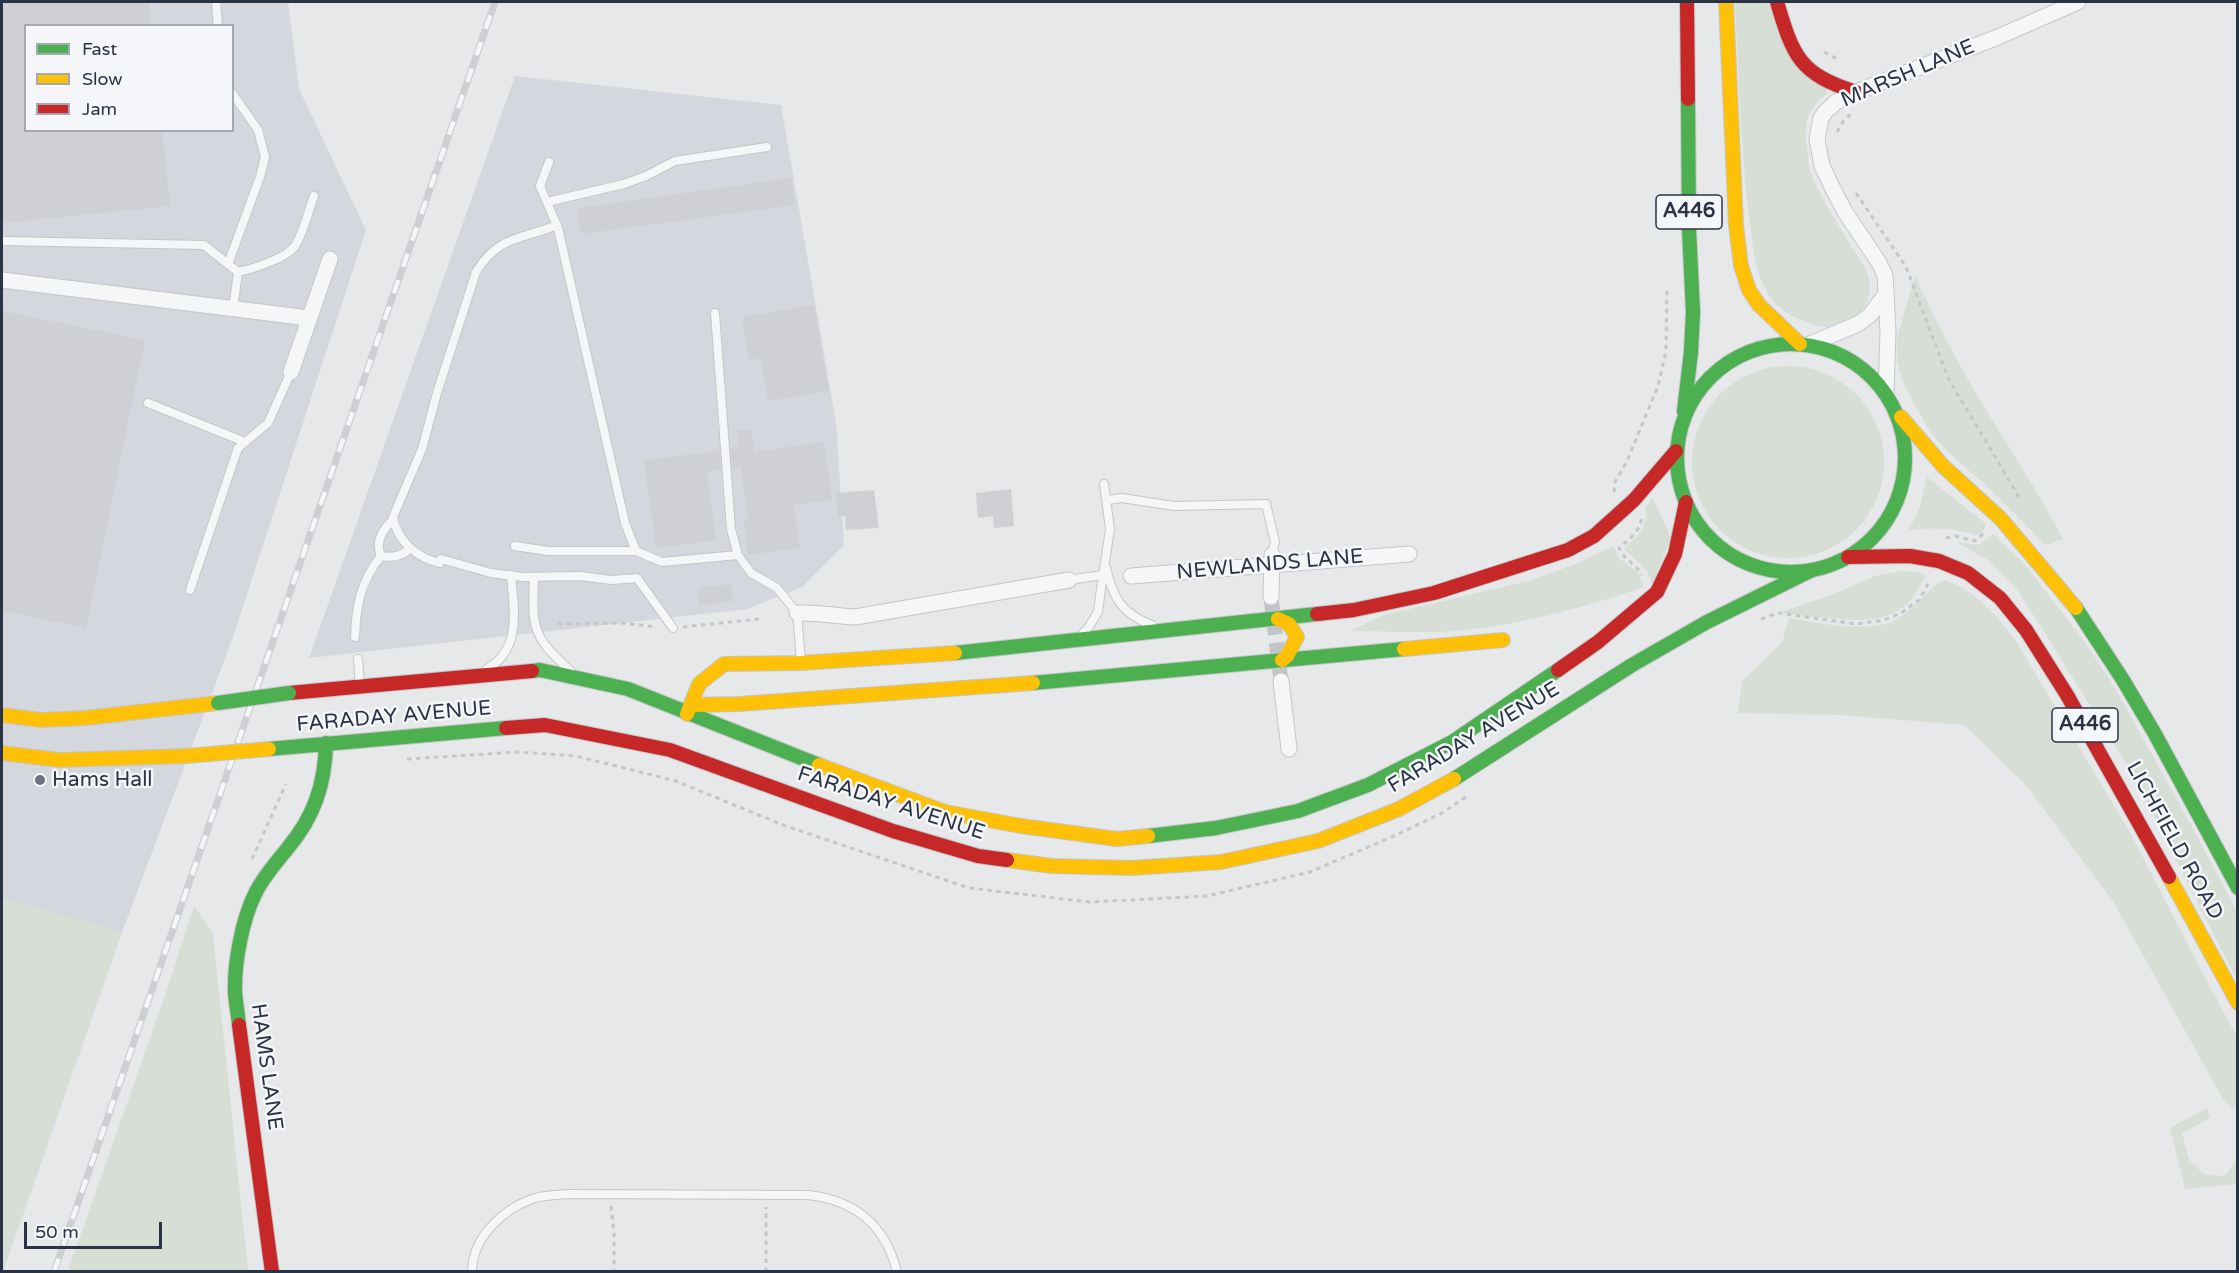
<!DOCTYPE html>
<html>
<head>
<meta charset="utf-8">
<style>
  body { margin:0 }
  #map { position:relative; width:2239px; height:1273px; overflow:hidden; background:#e6e8ea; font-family:"Varela Round",sans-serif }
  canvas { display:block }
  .frame { position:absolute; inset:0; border:3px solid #2b3445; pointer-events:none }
  .legend { position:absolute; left:24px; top:24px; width:210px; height:108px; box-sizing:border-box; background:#f4f6f9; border:2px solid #a4a8b1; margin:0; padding:8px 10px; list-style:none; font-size:18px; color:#2b3445 }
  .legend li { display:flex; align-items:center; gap:12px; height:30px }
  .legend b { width:30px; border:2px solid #a4a8b1 }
  .scale { position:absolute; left:24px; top:1222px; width:138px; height:27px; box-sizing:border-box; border:3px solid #2b3445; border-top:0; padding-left:8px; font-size:18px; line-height:21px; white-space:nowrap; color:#2b3445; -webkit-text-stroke:4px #f4f6f9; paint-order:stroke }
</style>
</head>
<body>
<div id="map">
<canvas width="2239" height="1273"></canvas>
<div class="frame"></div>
<ul class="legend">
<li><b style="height:8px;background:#4caf50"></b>Fast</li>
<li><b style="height:8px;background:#ffc107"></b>Slow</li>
<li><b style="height:8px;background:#c62828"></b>Jam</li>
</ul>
<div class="scale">50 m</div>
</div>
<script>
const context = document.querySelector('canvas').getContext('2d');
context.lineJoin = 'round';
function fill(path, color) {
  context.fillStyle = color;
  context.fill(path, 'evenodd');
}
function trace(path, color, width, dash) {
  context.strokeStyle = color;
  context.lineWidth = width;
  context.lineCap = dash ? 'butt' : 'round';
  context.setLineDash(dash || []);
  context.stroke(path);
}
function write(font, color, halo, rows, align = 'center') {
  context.font = font + ' "Varela Round",sans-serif';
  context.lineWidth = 5;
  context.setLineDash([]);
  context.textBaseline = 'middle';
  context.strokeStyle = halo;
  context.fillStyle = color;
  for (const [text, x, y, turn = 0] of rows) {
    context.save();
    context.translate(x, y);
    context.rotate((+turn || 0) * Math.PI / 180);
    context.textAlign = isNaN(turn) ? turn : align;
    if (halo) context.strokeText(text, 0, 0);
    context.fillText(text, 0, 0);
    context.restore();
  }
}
fill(new Path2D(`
  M2,2H288L299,89L366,230L233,637L122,932L3,1271L2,1272ZM26,26H232V130H26Z
  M515,76L781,105L836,423L844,545L802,587L747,609L309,658Z`), '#d4d7dd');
fill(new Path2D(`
  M1735,2H1767L1828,93C1807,110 1803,120 1807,148C1808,156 1808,166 1811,174C1822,200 1837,222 1851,246C1858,257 1868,269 1869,282C1871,294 1867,307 1858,315C1852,321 1837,327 1829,327C1822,327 1814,325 1807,322C1770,310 1758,283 1753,246C1741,166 1739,83 1735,2Z
  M1915,276C1931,310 1948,344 1967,378C1998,432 2034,483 2063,539L2046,545L1992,491L1944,448L1928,429L1903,382L1897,360V338Z
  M1692 462a96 96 0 1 1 192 0a96 96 0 1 1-192 0Z
  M1927,477L1986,524L1983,531L1976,535C1954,528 1932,527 1909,530L1920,507Z
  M1653,498L1671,538L1652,584C1646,562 1635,563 1624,548C1639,537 1648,525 1646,506Z
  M1993,534L2025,565L2084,641L2115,688L2196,834L2237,912V980L2131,771L2038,622L2015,587L1988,560L1956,542L1979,545Z
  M1613,546L1620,559L1638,572L1644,587C1586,607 1527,623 1466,630C1429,634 1389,631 1351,631L1384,615L1528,581L1576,564Z
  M1900,571L1919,572L1926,576C1918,588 1911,604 1897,611C1868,629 1812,614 1778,613L1834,594L1875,576Z
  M1944,580C1975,589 1997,617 2016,641L2132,836L2202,972L2237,1037V1105L2232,1109L2223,1099L2113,901L2024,783L1964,725L1840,715L1738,713L1742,681L1782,643L1789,618C1821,623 1873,636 1901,617C1917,606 1927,589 1944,580Z
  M2,898L122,932L3,1272L2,1271Z
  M194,905L213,934L248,1271H68L169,984Z
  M2207,1108L2210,1118L2182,1133L2189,1160L2205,1175L2224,1176L2234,1164L2237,1162V1184L2185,1189L2170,1128Z`), '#d6ded6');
fill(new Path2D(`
  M2,2H149L151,26H26V130H162L170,206L2,223Z
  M791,178L795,205L581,234L577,208Z
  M814,305L829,391L768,401L761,358L749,360L742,317Z
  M2,311L145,340L86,628L2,611Z
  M751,429L754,452L824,442L832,500L794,505L800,548L748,555L744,521L748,520L741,467L733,468L731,449L739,448L737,431Z
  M719,451L721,470L707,472L716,540L656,548L644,460Z
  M1011,489L1014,526L994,528L993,516L978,518L976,493Z
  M874,490L879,528L846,530L845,516L838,517L836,493Z
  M731,584L733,601L699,605L697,588Z`), '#ced0d3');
trace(new Path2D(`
  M1271,597L1281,681`), '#c1c4c9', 15, [15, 8]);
const lane = new Path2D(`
  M216,2L218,26
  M549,162L540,186L558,228L625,523L636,551L662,562L738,555
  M547,202L624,184L646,176L675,161L767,147
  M557,225C521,240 499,235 476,272L437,393L422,449L393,517C397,541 417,558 440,563L441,559L491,573L522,577L580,576L611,580L637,578L673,628
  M3,241L204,245L238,272
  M228,264L260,177L265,157L258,130L232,93
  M233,309L238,272C252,269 287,258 295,246C304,232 308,212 314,196
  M715,313L731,529L738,555L751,573L777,588L797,613L801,661
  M148,403L245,442
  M1107,500L1122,498L1174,506L1266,504L1275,542L1272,554
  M393,520C382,530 375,542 381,556C392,558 402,557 410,548
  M515,546L548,551H636
  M1106,568C1113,598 1122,614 1152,625
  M534,578C532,627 532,637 570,670
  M1075,579L1103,575
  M190,590L238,448L268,423L291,372
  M1082,634L1088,628L1098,612L1101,589L1110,529L1104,484
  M355,637C356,605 361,581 381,556
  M358,659L360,685
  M487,669C522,649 514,609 511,575
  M472,1272C472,1238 502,1210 532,1199C544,1195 557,1195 569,1194L808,1195C855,1200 886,1226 897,1272`);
const street = new Path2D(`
  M2,280L309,318
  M1810,344L1858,324L1870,315L1886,294
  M291,372L330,259
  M1886,393L1888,332L1885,275L1878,261L1845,212L1832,187L1822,166L1817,139L1821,118L1826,111L1836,102L1856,92L1998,37L2078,2
  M1131,576L1409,554
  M1271,597L1272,555
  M797,613C817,612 835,616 855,617L1069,580
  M1281,681L1289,749`);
const fast = new Path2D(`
  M1677 458a114 114 0 1 1 228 0a114 114 0 1 1-228 0Z
  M1684,411L1691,352L1693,312L1689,229L1688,99
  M2076,608L2123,680L2155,734L2238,888
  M955,653L1317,614
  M532,671L540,670L628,689L819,765
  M1033,683L1404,649
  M269,749L506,728
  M1454,779L1632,665L1707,622L1812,570
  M1148,836L1216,828L1298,811L1368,785L1452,742L1558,670
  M239,1025C238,1015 236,1004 235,993C234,964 242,920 255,894C263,877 276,863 287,849C314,817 325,785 326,743`);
const slow = new Path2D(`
  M1726,2L1736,225L1741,266L1749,290L1759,305L1800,344
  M1901,417L1943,466L2001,519L2076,608
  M1278,619L1289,624L1297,637L1287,656L1282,660
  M1404,649L1503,640
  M691,705L739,704L1033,683
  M687,714L699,684L724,664L801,663L955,653
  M2,715L41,720L85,718L218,703
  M2,753L59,760L186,756
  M819,765L945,812L1021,826L1117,839L1148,836
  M1007,860L1052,866L1132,868L1221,862L1318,841L1399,809L1454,779
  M2169,877L2238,1003`);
const jam = new Path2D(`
  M1687,2L1688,99
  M1777,2C1793,56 1799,74 1856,92
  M1848,557L1910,556L1939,561L1968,573L2000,598L2026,630L2067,695L2169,877
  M1317,614L1354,610L1434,593L1568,550L1594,536L1634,500L1676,451
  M1558,670L1598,642L1657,592L1675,554L1686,502
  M289,693L532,671
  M506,728L545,725L670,750L893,831L978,856L1007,860
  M239,1025L272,1272`);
trace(lane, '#c4c6c8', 10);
trace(street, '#c4c6c8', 17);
trace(fast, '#c4c6c8', 16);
trace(slow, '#c4c6c8', 16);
trace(jam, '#c4c6c8', 16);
trace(new Path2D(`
  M1824,52L1839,60
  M1837,132L1844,120L1851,114
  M1856,193L1906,267L1949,380L2018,495L2015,501
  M1614,492L1615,482L1627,461L1658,386L1666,351L1667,287
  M1641,519C1641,531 1628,540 1619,548C1624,560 1636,564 1642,575
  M1946,538L1955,536L1975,541L1984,533
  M1761,619L1778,613L1856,624L1884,620L1901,613L1919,600L1929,582
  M558,624L621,623L656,627
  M683,627L759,619
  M407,759L518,752L576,756L676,781L783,825L969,888L1090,902L1207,896L1310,872L1394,836L1442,813L1467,796
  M252,859L286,784
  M611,1206L614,1233V1272
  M766,1272V1207`), '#c5c6ca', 3, [4.5, 4.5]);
trace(lane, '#f5f6f7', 8);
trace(street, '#f5f6f7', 15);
trace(fast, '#4caf50', 14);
trace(slow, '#ffc107', 14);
trace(jam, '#c62828', 14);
const rail = new Path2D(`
  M54,1272L495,2`);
trace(rail, '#cecfd2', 7);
trace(rail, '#f4f6f9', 4.5, [14]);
const fastBridge = new Path2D(`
  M218,703L289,693`);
const slowBridge = new Path2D(`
  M186,756L269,749`);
trace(fastBridge, '#c4c6c8', 16, []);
trace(slowBridge, '#c4c6c8', 16, []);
trace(fastBridge, '#4caf50', 14);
trace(slowBridge, '#ffc107', 14);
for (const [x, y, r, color] of [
  [40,780,6,"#6c737f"]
]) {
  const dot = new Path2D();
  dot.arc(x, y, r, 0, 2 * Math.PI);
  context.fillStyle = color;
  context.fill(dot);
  trace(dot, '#f4f6f9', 2);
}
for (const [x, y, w] of [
  [1689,212,66],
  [2085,725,66]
]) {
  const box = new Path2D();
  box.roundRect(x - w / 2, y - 17, w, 34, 4.5);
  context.fillStyle = '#f4f6f9';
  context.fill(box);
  trace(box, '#2b3445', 1.5);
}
write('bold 20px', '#2b3445', null, [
  ["A446",1689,212],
  ["A446",2085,725]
]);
write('21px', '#2b3445', '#f4f6f9', [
  ["MARSH LANE",1908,74,-23],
  ["NEWLANDS LANE",1270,565,-5],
  ["FARADAY AVENUE",394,717,-5],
  ["FARADAY AVENUE",1474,738,-31],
  ["FARADAY AVENUE",891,804,18],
  ["LICHFIELD ROAD",2174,841,61],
  ["HAMS LANE",266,1067,82]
]);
write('21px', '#2b3445', '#f4f6f9', [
  ["Hams Hall",52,780]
], 'left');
</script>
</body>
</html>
